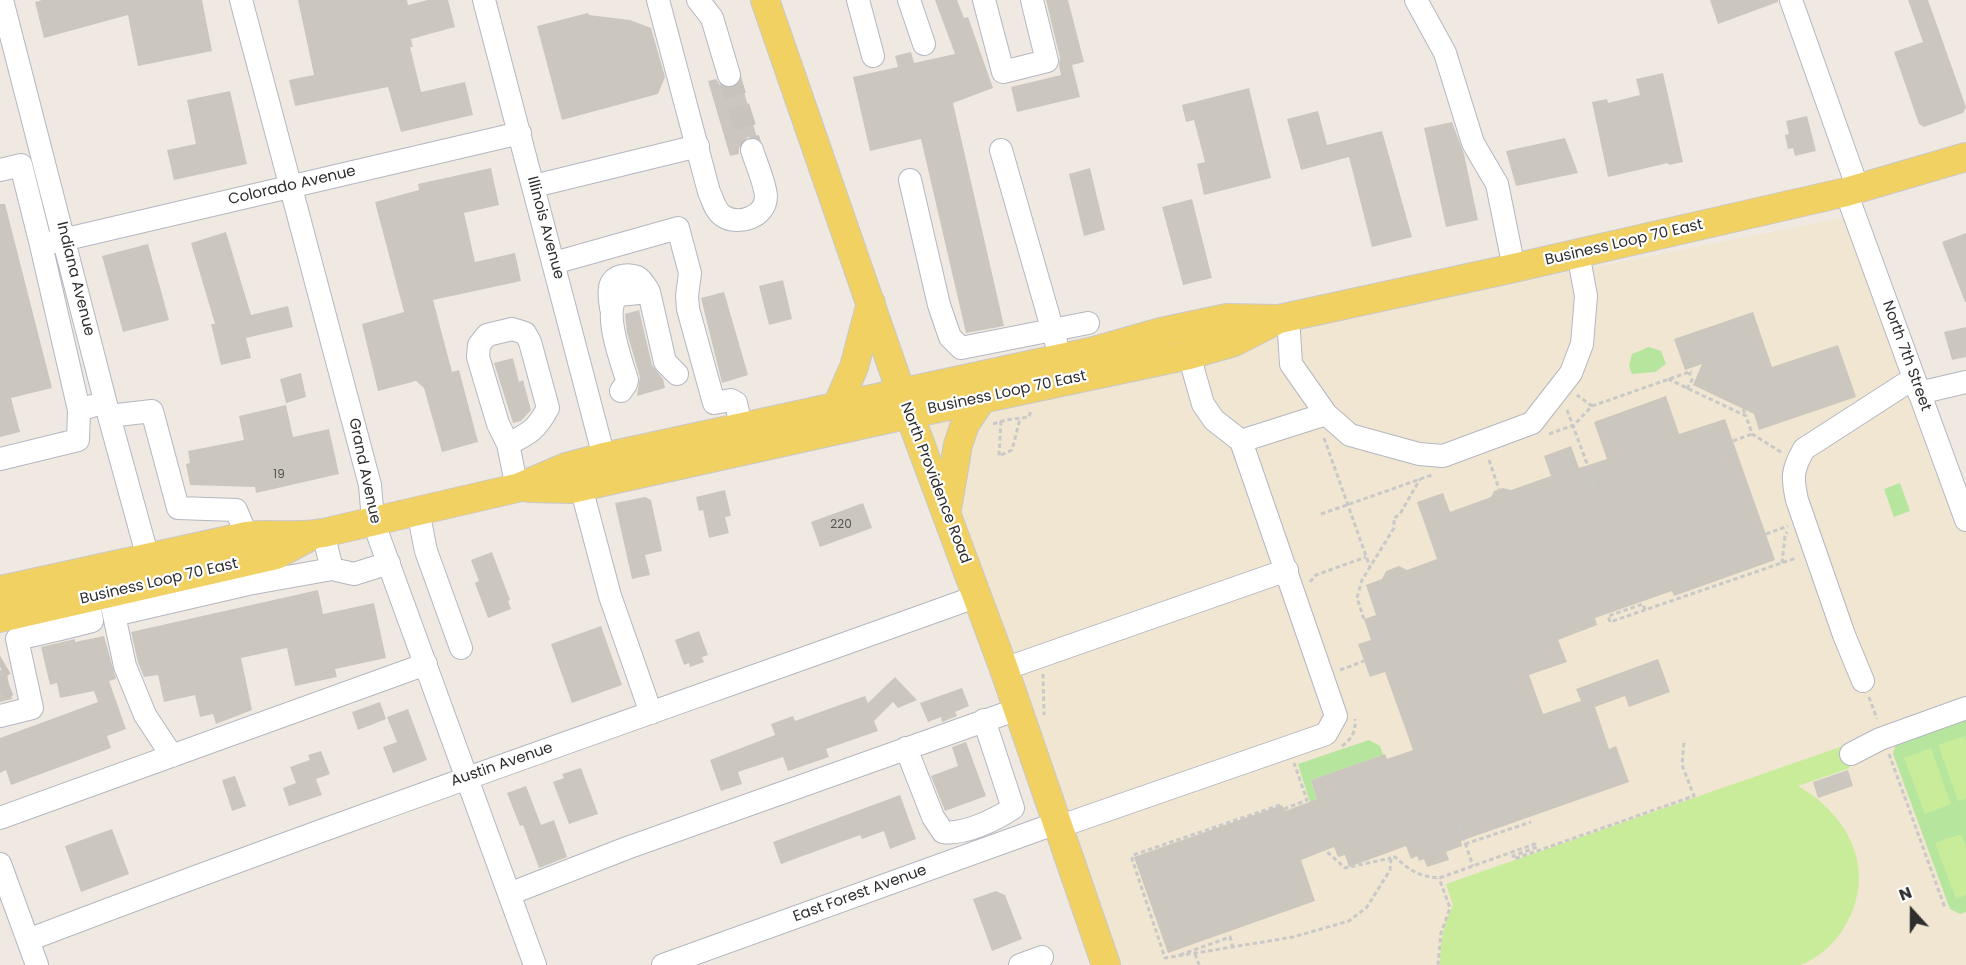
<!DOCTYPE html>
<html>
<head>
<meta charset="utf-8">
<style>
  body { margin:0 }
  #map { position:relative; width:1966px; height:965px; overflow:hidden; background:#efe9e1; font-family:Poppins,sans-serif }
  canvas { display:block }
  .north { position:absolute; left:1882px; top:881px; width:60px; height:60px; -webkit-text-stroke:4px #fff; paint-order:stroke; rotate:339deg; font-size:16px; font-weight:700; line-height:24px; text-align:center; color:#2e2e2e }
  .north::after { content:''; display:block; margin:auto; width:21px; height:27px; background:#2e2e2e; clip-path:polygon(50% 0,100% 100%,50% 72%,0 100%) }
</style>
</head>
<body>
<div id="map">
<canvas width="1966" height="965"></canvas>
<div class="north">N</div>
</div>
<script>
const context = document.querySelector('canvas').getContext('2d');
context.lineJoin = 'round';
function fill(path, color) {
  context.fillStyle = color;
  context.fill(path, 'evenodd');
}
function trace(path, color, width, dash) {
  context.strokeStyle = color;
  context.lineWidth = width;
  context.lineCap = dash ? 'butt' : 'round';
  context.setLineDash(dash || []);
  context.stroke(path);
}
function write(font, color, halo, rows, align = 'center') {
  context.font = font + ' Poppins,sans-serif';
  context.lineWidth = 4.5;
  context.setLineDash([]);
  context.textBaseline = 'middle';
  context.strokeStyle = halo;
  context.fillStyle = color;
  for (const [text, x, y, turn = 0] of rows) {
    context.save();
    context.translate(x, y);
    context.rotate((+turn || 0) * Math.PI / 180);
    context.textAlign = isNaN(turn) ? turn : align;
    if (halo) context.strokeText(text, 0, 0);
    context.fillText(text, 0, 0);
    context.restore();
  }
}
fill(new Path2D(`
  M1852,216L1966,525V965H1105L907,404Z`), '#f0e6d1');
fill(new Path2D(`
  M1649,347L1661,351L1666,364L1655,372L1632,374L1629,366L1632,354Z
  M1900,483L1910,511L1894,517L1884,489Z
  M1966,717V912L1960,914L1950,909L1893,754L1896,743Z
  M1369,740L1380,746L1383,755L1311,780L1317,799L1310,802L1298,764Z`), '#b6e59e');
fill(new Path2D(`
  M1964,736L1966,741V799L1958,801L1938,745Z
  M1843,746L1850,768L1798,786C1849,815 1878,871 1845,926C1835,943 1820,957 1801,965H1440C1440,943 1443,924 1453,905L1446,884Z
  M1931,748L1951,804L1925,814L1904,758Z
  M1961,834L1966,847V895L1956,899L1935,843Z`), '#c9ec9a');
fill(new Path2D(`
  M42,0H202L212,51L138,66L128,15L44,38L35,2Z
  M298,0H407L408,5L428,0H448L455,27L411,39L413,47H410L421,92L465,82L473,115L401,132L388,87L295,106L289,80L314,75Z
  M935,0H957L964,18L968,17L993,88L953,103L1004,326L966,333L921,139L870,151L853,77L898,67L895,56L911,52L914,63L955,54Z
  M1046,0H1068L1084,62L1072,65L1080,97L1017,112L1011,87L1061,75L1059,66L1060,58Z
  M1710,0H1778V2L1718,24Z
  M1908,0H1928L1966,107L1963,113L1924,127L1919,124L1894,52L1923,42Z
  M588,13L589,15L630,20L651,28L665,77L658,94L562,120L537,26Z
  M1663,73L1683,162L1669,165L1668,163L1608,177L1592,102L1607,99L1608,103L1640,95L1636,79Z
  M716,79L720,85L726,88H733L741,81L757,138L748,137L742,141L739,147V154L730,156L708,81Z
  M1249,88L1271,178L1204,195L1197,164L1205,162L1194,120L1186,122L1182,105Z
  M230,91L247,164L174,180L167,150L196,144L187,100Z
  M1318,111L1327,145L1382,131L1412,237L1372,247L1349,157L1301,170L1287,119Z
  M1807,116L1816,151L1795,156L1793,148L1788,149L1785,135L1789,134L1786,121Z
  M1452,122L1464,154L1478,220L1446,227L1424,128Z
  M1565,138L1578,173L1516,186L1506,151Z
  M491,168L499,205L464,213L475,262L515,253L521,281L433,300L452,372L459,370L478,442L442,452L424,388L416,381L378,391L362,324L404,312L375,202L419,190L418,184Z
  M1090,168L1105,230L1084,236L1069,174Z
  M1192,199L1212,278L1183,285L1162,207Z
  M0,204H5L52,388L11,398L20,432L0,437Z
  M226,232L251,315L288,306L293,327L246,338L251,358L221,365L211,324H215L191,243Z
  M1966,233V302H1965L1942,242Z
  M148,244L169,320L123,332L102,256Z
  M783,280L792,319L769,325L759,286Z
  M724,292L748,375L722,383L701,298Z
  M639,310L652,365L663,379L665,388L637,396L640,377L627,333L625,314Z
  M1753,312L1772,367L1838,345L1856,397L1759,430L1754,414L1693,385L1702,364L1685,370L1674,339Z
  M1966,327V357L1952,360L1944,332Z
  M513,358L519,382L523,380L531,410L521,421L513,423L494,363Z
  M301,373L306,397L286,403L280,379Z
  M1666,396L1679,434L1725,419L1775,560L1674,596L1672,591L1595,618L1597,625L1558,640L1567,662L1529,675L1543,714L1581,701L1576,689L1658,659L1670,692L1629,707L1625,696L1595,707L1609,749L1616,746L1629,782L1461,841L1462,846L1446,852L1449,860L1427,867L1424,859L1419,861L1417,856L1411,859L1406,846L1349,867L1345,855L1338,857L1334,847L1301,860L1315,901L1168,953L1134,857L1282,805L1285,811L1317,799L1311,780L1385,754L1387,759L1413,750L1385,672L1370,677L1358,644L1371,640L1364,619L1376,615L1366,585L1382,579L1386,571L1399,566L1407,570L1437,559L1417,502L1443,493L1450,512L1491,497L1494,491L1503,488L1511,490L1551,476L1544,456L1571,446L1579,468L1607,459L1594,422Z
  M286,405L293,437L329,429L339,474L256,493L255,487L190,485L186,464L190,463L188,451L244,440L239,416Z
  M725,490L731,516L725,517L729,533L709,538L703,510L699,511L696,497Z
  M645,497L651,500L662,551L645,555L650,575L632,579L615,503Z
  M863,503L872,528L820,547L811,522Z
  M492,552L510,600L508,601L511,609L488,618L475,583L479,581L471,560Z
  M318,590L323,614L374,603L386,658L335,669L337,677L295,686L287,648L241,658L252,710L216,724L213,714L200,717L195,695L164,702L158,675L144,677L138,662L131,632Z
  M601,626L622,685L572,703L551,644Z
  M699,631L708,655L702,657L704,662L690,667L689,663L684,665L675,640Z
  M104,636L116,679L109,681L126,729L107,736L111,748L11,785L6,770L0,773V738L98,702L94,691L60,698L57,683L50,685L41,647L75,639V642Z
  M6,669L12,699L0,702V670Z
  M895,677L917,700L898,708L893,702L874,721L878,731L826,749L829,757L788,771L783,757L738,772L742,784L721,791L710,760L775,735L771,724L793,716L795,721L865,696L868,703Z
  M962,688L969,706L955,712L957,716L942,722L941,717L928,722L920,703Z
  M380,702L386,719L358,730L352,712Z
  M408,709L427,760L393,773L383,747L397,742L387,717Z
  M966,742L986,796L945,811L931,776L958,766L952,747Z
  M321,751L330,774L316,779L322,795L289,806L283,788L296,783L290,767L310,760L308,755Z
  M581,768L598,814L569,824L553,782L564,778L562,774Z
  M1848,770L1853,786L1818,798L1813,782Z
  M235,776L246,806L232,811L222,780Z
  M526,786L541,825L554,820L567,857L539,868L523,825L520,826L507,793Z
  M900,795L916,839L890,849L884,831L862,839L860,835L781,864L773,842Z
  M112,829L129,874L81,892L65,846Z
  M996,891L1005,895L1022,939L992,951L973,899Z`), '#cbc7bf');
trace(new Path2D(`
  M729,75L752,150
  M0,667L5,664
  M0,689L9,685`), '#c8c4bd', 22, [22, 11]);
const minor = new Path2D(`
  M2,0L109,416L148,558
  M241,0L370,485L373,521L535,965
  M484,0L604,457
  M658,0L709,192C713,200 715,211 723,216C739,226 766,217 766,196C765,183 756,163 752,150
  M698,0L712,18L729,75
  M858,0L873,56
  M909,0L924,44
  M984,0L1003,72L1047,61L1032,0
  M1416,0L1445,53L1473,143L1497,184L1514,268
  M1791,0L1858,189
  M1001,150L1056,342
  M0,170L21,165L41,245
  M910,180L939,305L950,337L961,348L1088,323
  M534,186L698,146
  M1846,192L1966,520
  M554,263L678,228L690,273L687,296L688,309L714,403L731,400L736,403L741,426
  M611,308C610,302 609,294 610,288C611,276 627,273 637,277C643,280 646,287 649,292
  M1288,317L1291,364L1326,414L1350,435L1419,454L1443,456L1532,423L1571,373L1582,344L1586,296L1578,253
  M1189,355L1203,404L1214,420L1241,441L1326,414
  M621,391L626,384L627,380C621,360 602,311 618,295L649,292L665,362L677,374
  M1919,393L1966,382
  M79,410L41,245L520,133
  M109,416L152,411L178,508L236,510L247,536
  M508,444C529,434 537,429 548,408L530,342L525,333L512,329L487,335L479,345L478,357L498,424L508,444L517,488
  M0,459L78,440L79,410L92,406
  M581,487L610,596L651,713
  M418,511L426,551L461,648
  M332,569L354,574L389,563
  M111,601L125,666L145,715L172,756
  M114,615L248,584L332,569L323,533
  M60,629L92,621L88,598
  M1004,669L1287,570
  M1863,681L1844,635L1797,500C1792,477 1792,470 1804,449L1914,378
  M0,716L32,708L17,639L60,629L56,605
  M906,748L933,817L943,832C964,835 995,820 1013,808L984,720
  M1851,754L1880,739L1966,708
  M0,818L426,664
  M1058,827L1326,734L1336,716L1241,441
  M0,864L37,965
  M509,894L627,848L1018,709
  M28,940C342,820 661,710 978,596
  M663,965L1057,823
  M1020,965L1042,957`);
const major = new Path2D(`
  M765,0L901,392L1004,669L1106,965
  M837,406L854,367L871,303
  M529,488L571,489L910,414L1189,355L1234,342L1275,321
  M947,509L958,445L965,424L982,399
  M0,590L247,536C272,533 299,538 323,533L517,488L566,467L604,457L1094,351L1161,332L1227,318L1279,319L1514,268L1846,192L1966,157
  M0,618L276,555L313,535`);
trace(minor, '#b4b7c1', 24);
trace(major, '#c9c9c9', 30);
trace(new Path2D(`
  M1668,379L1746,416L1752,434L1781,452
  M1687,389L1692,380L1689,372
  M1592,406L1692,371
  M1743,409L1746,416
  M1567,410L1595,485
  M1001,421L999,456L1012,450L1020,419
  M993,424L1006,420L1029,417L1031,410
  M1549,434L1574,425L1592,406L1577,395
  M1324,438L1370,567
  M1733,441L1752,434
  M1489,460L1499,489
  M1321,514L1432,475
  M1766,534L1788,526
  M1782,563L1785,536L1787,532
  M1310,582L1316,575L1366,557
  M1645,610L1643,604L1608,616L1610,622L1796,558
  M1364,619L1357,598L1362,580L1394,528V518L1400,514L1420,479
  M1340,670L1364,661
  M1043,674L1044,715
  M1869,697L1877,719
  M1342,746C1352,739 1356,731 1355,719
  M1889,754L1945,908
  M1280,805L1133,855L1132,859L1165,958L1293,937L1349,921L1367,907L1390,870L1391,858L1395,857C1411,871 1417,876 1439,878L1535,844L1537,847L1513,856L1514,859L1694,796L1682,765L1684,741
  M1284,809L1307,800L1294,763
  M1458,822L1473,866
  M1321,839L1324,849L1345,868L1391,858
  M1465,844L1531,822
  M1195,954L1199,965
  M1180,955L1230,937L1233,948
  M1438,965L1441,933L1450,908L1439,878`), '#c9c9c9', 3, [4.5, 3]);
trace(minor, '#fff', 22);
trace(major, '#f2d163', 28);
write('12px', '#555452', null, [
  ["19",279,475],
  ["220",841,525]
]);
write('15px', '#2e2e2e', '#fff', [
  ["Colorado Avenue",292,186,-13],
  ["Illinois Avenue",545,228,75],
  ["Business Loop 70 East",1624,243,-13],
  ["Indiana Avenue",75,279,76],
  ["North 7th Street",1906,356,70],
  ["Business Loop 70 East",1007,393,-12],
  ["Grand Avenue",364,471,78],
  ["North Providence Road",935,483,69],
  ["Business Loop 70 East",159,582,-13],
  ["Austin Avenue",502,765,-19],
  ["East Forest Avenue",860,894,-20]
]);
</script>
</body>
</html>
